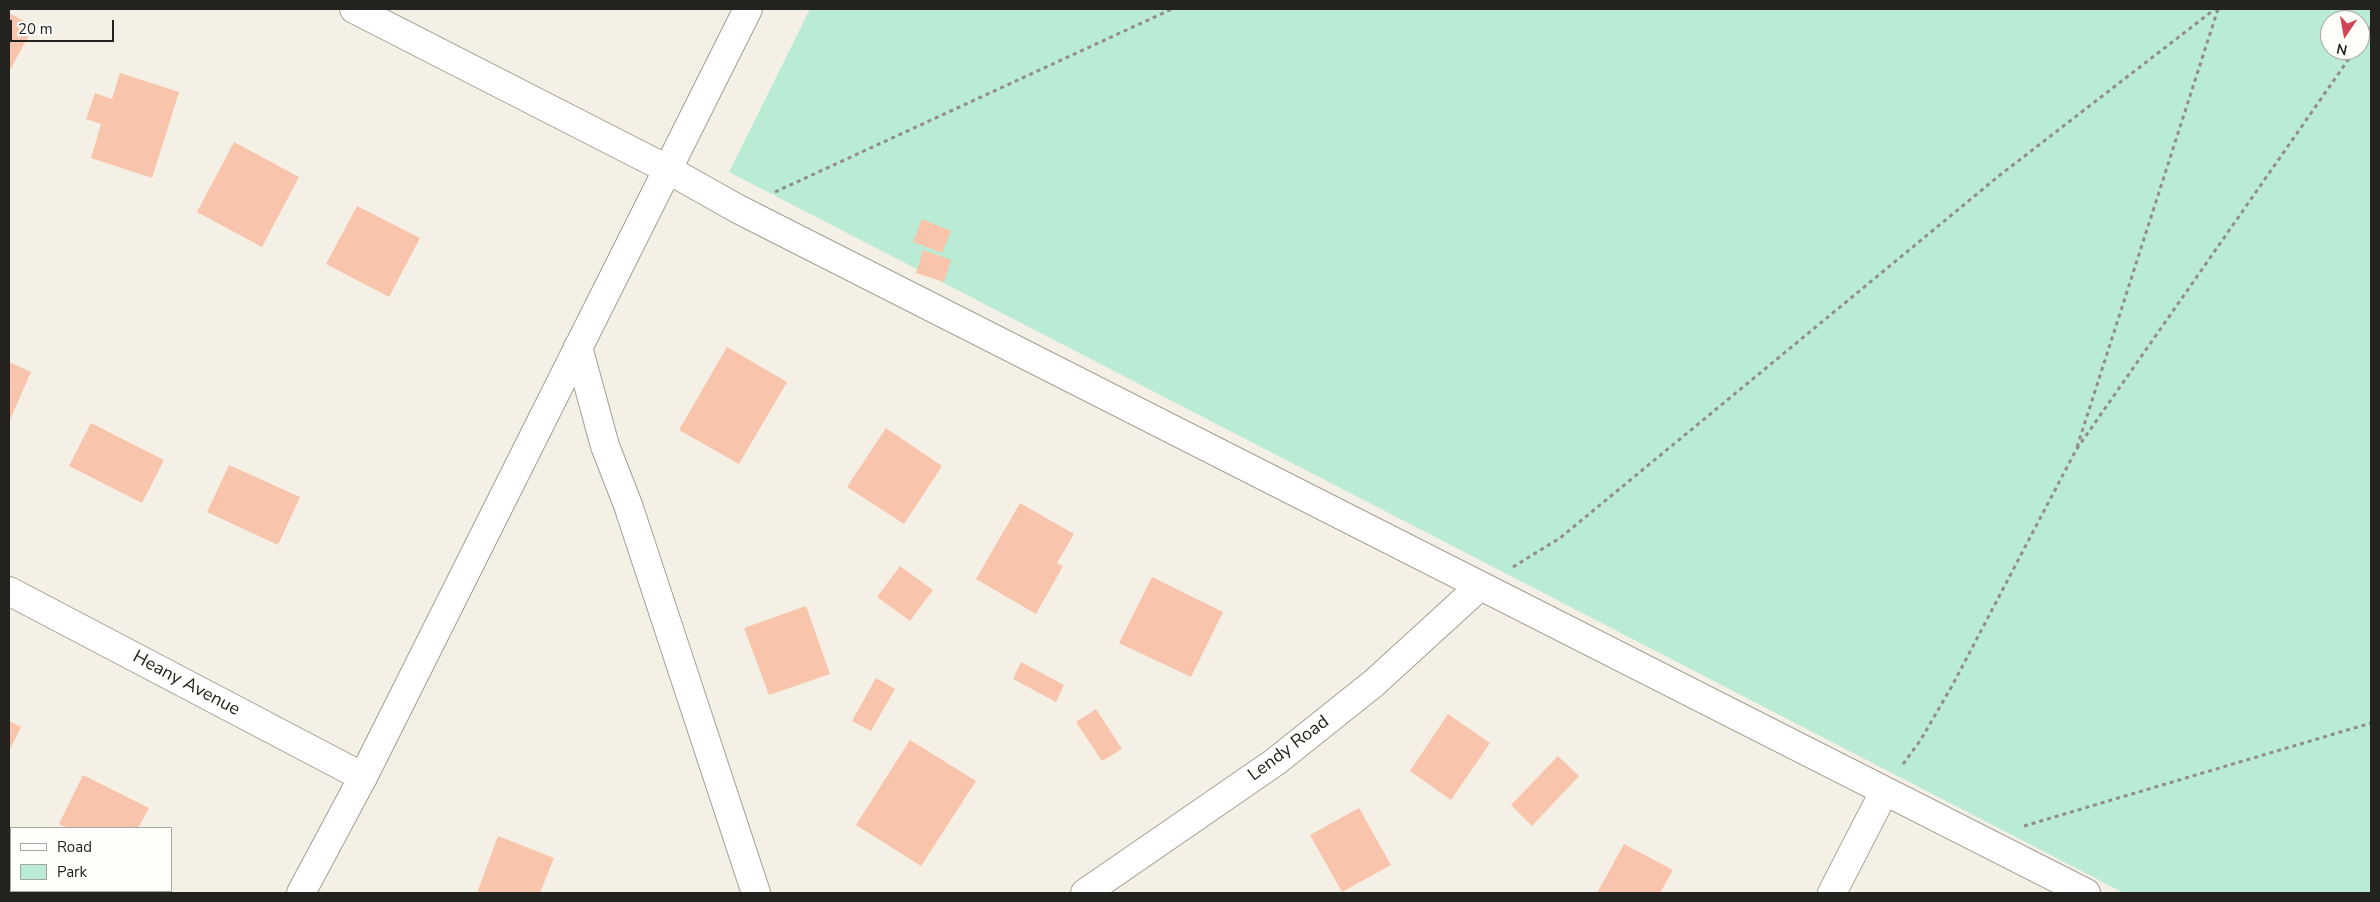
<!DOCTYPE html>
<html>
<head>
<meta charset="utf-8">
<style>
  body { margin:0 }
  #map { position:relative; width:2380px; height:902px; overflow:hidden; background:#f4f0e5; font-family:"Nunito Sans",sans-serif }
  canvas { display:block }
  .frame { position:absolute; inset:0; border:10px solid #24221e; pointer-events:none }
  .legend { position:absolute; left:10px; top:827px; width:162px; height:65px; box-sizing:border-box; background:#fefefb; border:1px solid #a7a6a3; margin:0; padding:6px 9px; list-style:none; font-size:15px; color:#24221e }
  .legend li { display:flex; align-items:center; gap:10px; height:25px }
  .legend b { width:25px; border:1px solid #a7a6a3 }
  .north { position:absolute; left:2320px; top:10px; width:50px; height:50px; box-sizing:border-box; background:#fefefb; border:1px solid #a7a6a3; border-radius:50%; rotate:192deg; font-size:14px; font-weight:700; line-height:20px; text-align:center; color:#24221e }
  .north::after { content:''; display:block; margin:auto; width:18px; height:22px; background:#d34255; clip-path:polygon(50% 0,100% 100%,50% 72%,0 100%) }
  .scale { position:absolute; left:10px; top:20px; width:104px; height:22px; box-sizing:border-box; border:2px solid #24221e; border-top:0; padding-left:6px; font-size:15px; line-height:18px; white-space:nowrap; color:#24221e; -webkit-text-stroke:4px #fefefb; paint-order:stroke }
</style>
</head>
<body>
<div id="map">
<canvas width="2380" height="902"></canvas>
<div class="frame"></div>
<ul class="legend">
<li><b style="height:6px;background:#fff"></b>Road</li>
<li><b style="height:14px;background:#baebd4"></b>Park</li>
</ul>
<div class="north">N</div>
<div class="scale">20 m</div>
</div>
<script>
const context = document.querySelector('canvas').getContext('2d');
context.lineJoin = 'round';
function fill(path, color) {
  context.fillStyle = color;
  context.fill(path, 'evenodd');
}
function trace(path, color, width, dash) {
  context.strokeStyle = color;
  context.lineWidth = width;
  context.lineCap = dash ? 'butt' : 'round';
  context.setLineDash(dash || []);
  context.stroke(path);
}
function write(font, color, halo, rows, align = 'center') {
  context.font = font + ' "Nunito Sans",sans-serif';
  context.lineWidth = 4;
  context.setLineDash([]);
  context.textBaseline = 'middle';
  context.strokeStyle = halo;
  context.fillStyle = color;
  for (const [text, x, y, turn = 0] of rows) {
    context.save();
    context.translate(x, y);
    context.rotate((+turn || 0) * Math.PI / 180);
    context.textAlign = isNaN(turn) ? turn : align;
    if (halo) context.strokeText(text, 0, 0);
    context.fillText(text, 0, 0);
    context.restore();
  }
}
fill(new Path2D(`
  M810,9H2371V893H2124L729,172ZM2330,20H2360V50H2330Z`), '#baebd4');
fill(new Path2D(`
  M9,13L34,26L9,72Z
  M120,73L179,92L152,178L91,158L101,124L86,119L95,93L112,99Z
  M234,142L299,177L262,247L197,212Z
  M357,206L420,238L389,297L326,264Z
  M922,219L951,231L942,253L913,242Z
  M923,250L951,260L944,282L916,273Z
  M727,347L787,382L739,464L679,430Z
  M9,362L31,372L9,422Z
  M91,423L164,460L142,503L69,466Z
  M886,428L942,466L904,524L847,487Z
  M229,465L300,497L278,545L207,512Z
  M1020,503L1074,534L1057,563L1063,566L1036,614L976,579Z
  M900,566L933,590L910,621L877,597Z
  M1152,577L1223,612L1191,677L1119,643Z
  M806,606L830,674L769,695L744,628Z
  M1021,662L1064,685L1056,702L1013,679Z
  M876,678L895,689L871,731L852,721Z
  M1096,709L1122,749L1102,761L1076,722Z
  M1448,714L1490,743L1451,800L1410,771Z
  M9,721L21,727L9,751Z
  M910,740L976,781L921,866L856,825Z
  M1558,756L1579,776L1532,826L1511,805Z
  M83,775L149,808L138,828H68L59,824Z
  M1359,808L1391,865L1342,892L1310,835Z
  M498,836L554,858L540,893H477Z
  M1624,844L1673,870L1660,893H1597Z`), '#f8c5ac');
const minor = new Path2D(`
  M354,9L667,169L738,209L2086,893
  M578,347L605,446L628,505L756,893
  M9,591L363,777
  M1085,893L1275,762L1374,683L1479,587
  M1832,893L1884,792`);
const tertiary = new Path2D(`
  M301,893L363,777L748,9`);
trace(minor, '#a29f94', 30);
trace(tertiary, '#a29f94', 30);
trace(new Path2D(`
  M2360,43L2371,27
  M775,192L1172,9
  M2077,447L2218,9
  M1513,567L1560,538L2000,175L2215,9
  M1903,764L1920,741L1952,686L2076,450L2355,50
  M2024,826L2371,723`), '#928e87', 3, [4, 4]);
trace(minor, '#fff', 28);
trace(tertiary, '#fff', 28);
write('18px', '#24221e', '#fefefb', [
  ["Heany Avenue",186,684,28],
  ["Lendy Road",1289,749,-37]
]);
</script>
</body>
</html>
